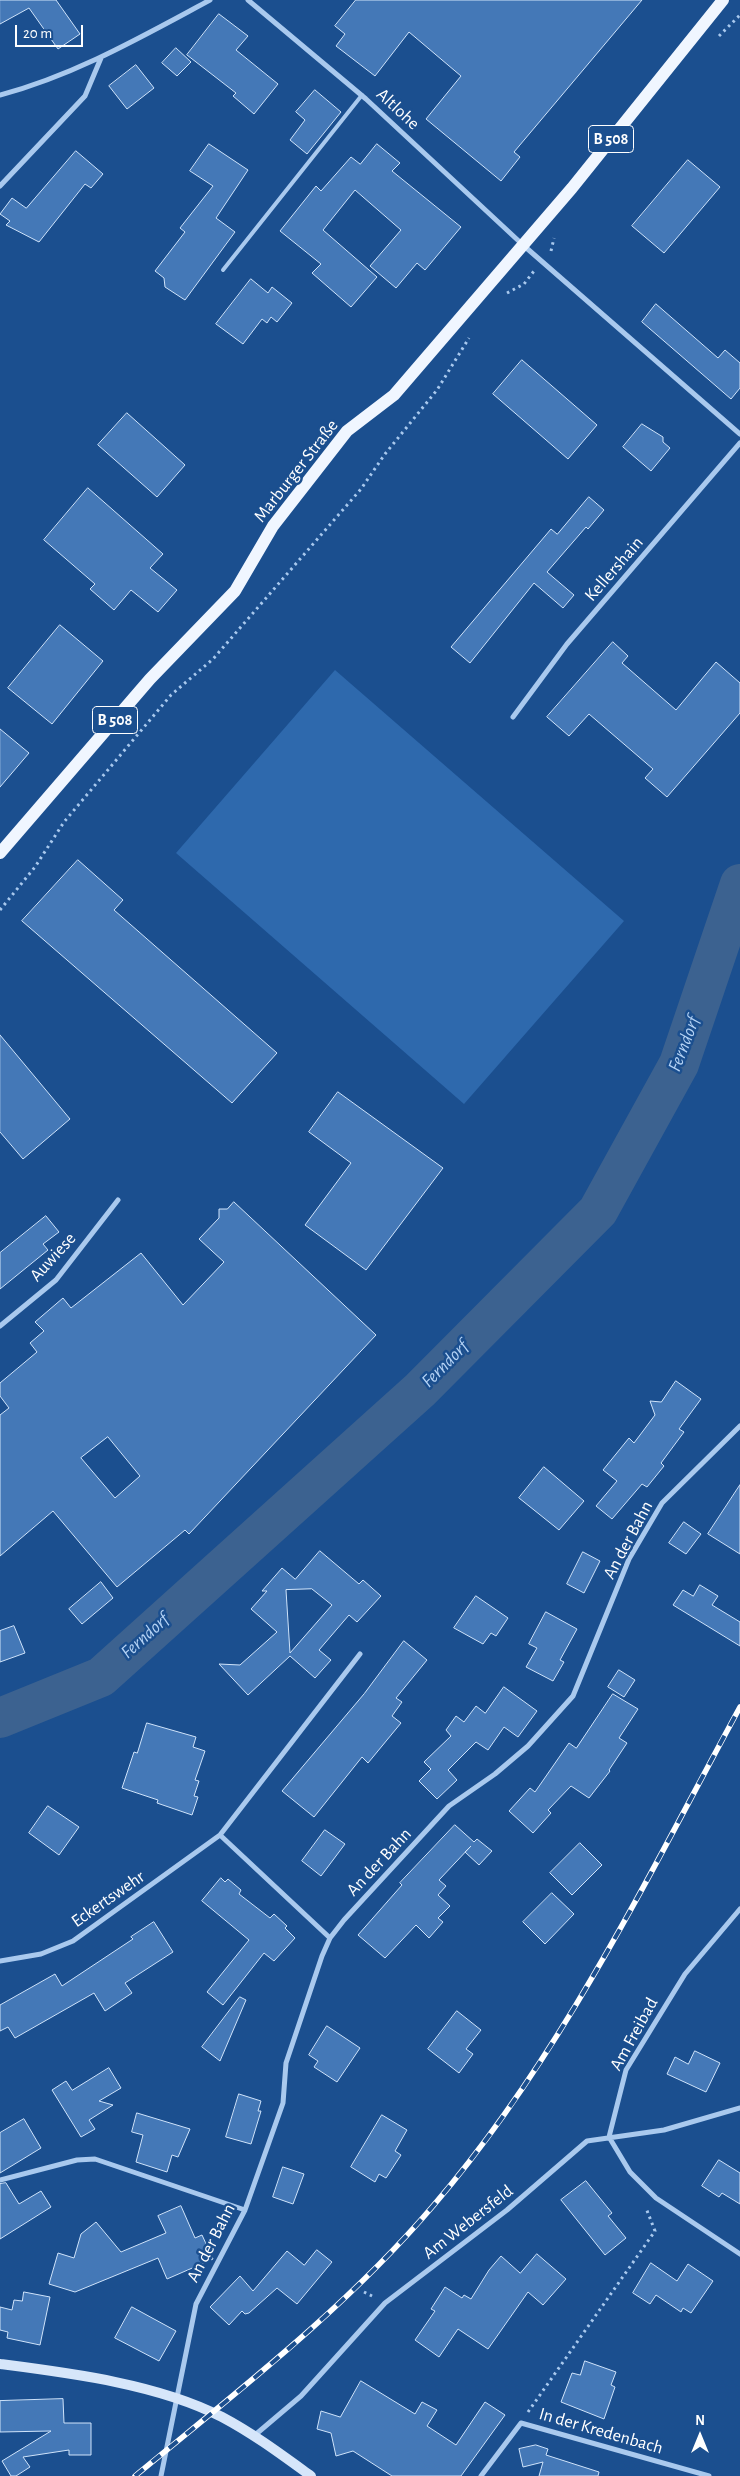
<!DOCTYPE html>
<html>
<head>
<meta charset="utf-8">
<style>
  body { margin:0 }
  #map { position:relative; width:740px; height:2476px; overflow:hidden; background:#1b4f8f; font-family:"Alegreya Sans",sans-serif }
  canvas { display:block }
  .north { position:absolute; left:675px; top:2411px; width:50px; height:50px; -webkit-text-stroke:4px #1b4f8f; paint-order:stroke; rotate:0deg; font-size:14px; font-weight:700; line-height:20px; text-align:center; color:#fff }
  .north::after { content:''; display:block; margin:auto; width:18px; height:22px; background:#fff; clip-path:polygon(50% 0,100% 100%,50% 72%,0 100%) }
  .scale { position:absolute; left:15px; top:25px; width:68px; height:22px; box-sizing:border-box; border:2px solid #fff; border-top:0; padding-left:6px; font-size:15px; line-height:18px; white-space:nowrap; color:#fff; -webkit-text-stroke:4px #1b4f8f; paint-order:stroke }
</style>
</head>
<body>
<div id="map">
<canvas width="740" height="2476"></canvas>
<div class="north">N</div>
<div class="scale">20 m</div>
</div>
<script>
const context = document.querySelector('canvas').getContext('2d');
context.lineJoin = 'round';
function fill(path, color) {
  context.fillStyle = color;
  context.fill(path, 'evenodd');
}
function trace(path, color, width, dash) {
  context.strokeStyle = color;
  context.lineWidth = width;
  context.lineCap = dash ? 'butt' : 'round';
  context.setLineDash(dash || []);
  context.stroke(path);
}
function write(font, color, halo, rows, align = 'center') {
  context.font = font + ' "Alegreya Sans",sans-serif';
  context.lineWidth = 5;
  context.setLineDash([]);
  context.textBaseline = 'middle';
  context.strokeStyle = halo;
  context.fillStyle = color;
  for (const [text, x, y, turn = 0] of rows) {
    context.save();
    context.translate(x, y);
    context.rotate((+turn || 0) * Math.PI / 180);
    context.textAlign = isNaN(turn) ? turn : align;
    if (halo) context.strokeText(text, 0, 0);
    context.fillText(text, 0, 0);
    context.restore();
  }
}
fill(new Path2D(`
  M335,670L624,921L464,1104L176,853Z`), '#2e69ad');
trace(new Path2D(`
  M0,1718L101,1677L420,1390L598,1211L679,1064L740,884`), '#3c6290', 40);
const building = new Path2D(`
  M0,0H56L80,34L58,49L29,8L0,24Z
  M356,0H642L514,152L520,157L501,181L426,119L461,76L409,32L375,76L336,46L345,34L335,26Z
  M219,14L248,36L236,50L278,84L254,114L233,96L236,93L187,55Z
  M176,48L191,62L177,76L162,63Z
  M136,65L154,88L127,109L109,86Z
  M315,90L341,112L307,154L290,140L305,120L296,112Z
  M209,144L248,170L216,218L235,232L185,300L165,287L164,278L155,271L185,232L180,228L213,186L190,171Z
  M377,144L400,163L392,171L461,227L425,270L417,263L396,288L370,266L401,230L355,190L323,230L377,277L351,307L312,273L321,264L280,231L316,186L321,191L351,157L360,164Z
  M76,151L103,174L91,188L85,184L39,242L6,225L10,221L0,214L12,198L26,208Z
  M688,160L720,187L664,253L632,226Z
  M251,279L268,293L272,287L292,303L277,322L271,317L267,323L262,319L243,344L216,324Z
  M656,304L718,358L725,350L740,363V388L731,399L642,322Z
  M522,360L597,425L568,459L493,394Z
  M127,413L185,465L157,497L98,445Z
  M642,424L663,437V442L670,448L651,471L623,447Z
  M88,488L163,554L150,568L177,590L158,612L131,590L114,610L90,589L95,584L44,540Z
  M589,497L604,510L588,529L586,527L547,572L574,595L563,608L534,583L470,663L451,647L551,529L557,534Z
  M60,625L103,661L52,724L8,688Z
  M613,642L628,656L622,663L676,710L716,662L740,683V713L667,797L645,778L653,769L589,714L569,736L547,717Z
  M0,729L29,753L0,787Z
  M78,860L123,900L114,910L277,1053L232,1103L22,921Z
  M0,1035L70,1119L23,1159L0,1132Z
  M338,1092L443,1168L366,1270L305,1225L351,1163L309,1132Z
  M234,1202L376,1335L189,1534L185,1530L117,1587L53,1511L0,1556V1415L9,1408L0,1396V1383L37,1352L30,1343L44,1331L35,1322L63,1298L71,1308L141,1253L183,1305L224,1262L199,1239L219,1218V1209H227ZM108,1437L140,1476L115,1498L81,1458Z
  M46,1216L59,1232L43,1244L48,1250L0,1289V1253Z
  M676,1381L701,1399L679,1429L684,1432L661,1463L664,1466L647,1487L642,1484L612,1519L596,1506L617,1481L603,1470L629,1438L634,1443L655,1415L650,1401L661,1402Z
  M544,1467L584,1501L559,1530L519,1498Z
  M740,1485V1554L708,1534Z
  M684,1522L701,1534L686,1554L669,1543Z
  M320,1551L359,1584L363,1580L381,1596L357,1622L349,1615L319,1650L331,1660L315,1678L290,1656L248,1695L219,1664L240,1665L277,1632L251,1609L267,1591H262L282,1568L295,1579ZM312,1589L332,1605L290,1653L286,1590Z
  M583,1552L600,1561L584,1593L567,1584Z
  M101,1582L113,1598L82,1624L69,1609Z
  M700,1585L718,1596L712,1605L740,1622V1646L673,1605L683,1590L693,1596Z
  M476,1596L508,1618L496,1636L491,1633L483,1644L454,1628Z
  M546,1612L577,1629L560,1660L564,1662L553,1681L526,1667L537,1648L529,1644Z
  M14,1626L25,1653L0,1662V1631Z
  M404,1641L427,1660L396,1698L402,1702L392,1716L401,1723L368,1763L362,1757L314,1817L282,1791L364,1694Z
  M619,1670L635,1680L624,1697L608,1687Z
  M504,1687L537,1711L518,1737L504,1727L488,1750L476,1742L448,1770L457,1780L437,1799L419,1781L431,1769L424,1762L451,1736L446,1730L456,1716L464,1722L476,1706L485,1713Z
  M613,1694L638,1709L619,1738L627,1743L609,1770L610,1771L589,1798L571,1786L548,1810L551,1813L533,1833L509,1811L530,1788L535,1792L569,1743L576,1748Z
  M147,1723L196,1737L193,1747L205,1751L195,1780L199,1781L194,1796L198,1797L192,1815L157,1803L158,1800L122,1788L134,1752L137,1753Z
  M48,1806L79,1827L59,1855L29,1833Z
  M455,1825L474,1842L477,1839L492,1851L479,1865L465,1852L471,1846L439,1880L446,1886L438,1895L450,1906L438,1918L443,1922L429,1938L416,1925L385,1958L358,1935L402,1885L400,1883Z
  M325,1830L345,1844L321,1876L302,1861Z
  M580,1843L602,1865L572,1895L550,1873Z
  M221,1878L225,1882L228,1879L241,1890L239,1894L270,1918L274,1914L287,1926L285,1928L295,1938L274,1961L264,1953L223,2005L207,1992L249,1940L202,1901Z
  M552,1893L574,1914L545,1944L523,1922Z
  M154,1922L173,1952L125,1983L132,1993L105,2011L94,1993L15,2038L8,2027L0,2031V2005L55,1974L62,1986L133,1939L131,1937Z
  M240,1997L246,2000L220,2061L202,2047Z
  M457,2011L481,2030L466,2049L473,2054L459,2073L428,2049Z
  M327,2026L360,2048L337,2082L314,2067L318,2061L309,2055Z
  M695,2051L720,2063L706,2092L667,2074L675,2057L688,2064Z
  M109,2068L121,2088L99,2101L113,2105L89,2120L95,2129L81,2137L52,2090L66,2081L72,2090Z
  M239,2094L261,2101L258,2111H261L251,2144L226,2137Z
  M137,2113L190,2129L178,2157L172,2155L167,2172L136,2162L143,2135L132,2132Z
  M382,2115L407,2130L395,2151L401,2155L386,2178L379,2174L375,2182L351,2167Z
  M24,2119L41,2148L0,2173V2133Z
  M719,2160L740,2173V2204L722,2193L719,2197L702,2186Z
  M283,2167L304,2174L293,2204L273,2197Z
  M586,2181L612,2213L608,2216L626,2238L605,2255L561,2200Z
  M6,2183L19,2204L41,2191L51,2207L0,2239V2184Z
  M181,2206L195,2238L202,2235L213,2259L167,2279L158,2258L75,2292L49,2284L58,2253L74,2258L81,2234L96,2222L121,2252L166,2233L158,2216Z
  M317,2250L332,2262L297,2304L277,2288L249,2313L245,2314L242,2311L229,2325L210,2307L240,2276L253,2291L287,2251L304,2265Z
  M537,2254L566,2279L543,2305L528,2292L488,2349L458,2329L439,2357L415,2340L435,2311L431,2309L445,2287L462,2298L464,2295L471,2299L489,2270L501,2256L520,2273Z
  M651,2263L677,2281L688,2264L713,2281L691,2313L683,2308L681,2312L656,2295L650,2304L633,2293Z
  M24,2292L50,2297L40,2345L7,2338L8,2332L0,2330V2307L12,2310L14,2300L22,2301Z
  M132,2307L176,2331L159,2361L115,2338Z
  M585,2361L616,2372L611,2385L615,2387L604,2419L561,2402L572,2373L580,2375Z
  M361,2381L415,2414L422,2402L437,2410L427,2426L456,2445L485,2402L505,2415L461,2476H392L353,2451L336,2456L331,2433L317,2429L321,2411L340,2417Z
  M63,2399L64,2423H91V2455H69V2450L23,2457L30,2467L16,2476H11L2,2461L51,2431L0,2432V2401Z
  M536,2445L548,2449L546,2455L599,2472L598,2476H539L543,2462L523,2467L519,2449Z`);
fill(building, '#4478b7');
trace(building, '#cfe3fa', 1);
trace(new Path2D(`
  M719,36L740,15
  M551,251L554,238
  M507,293L524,284L534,271
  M0,910L35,867L64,822L139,733L171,695L213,659L361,489L385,454L437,390L469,338
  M364,2292L374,2297
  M528,2412L655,2231L646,2208`), '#a9c9ee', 3, [2.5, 4]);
trace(new Path2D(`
  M223,270L362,95`), '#a9c9ee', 4);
trace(new Path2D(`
  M248,0L366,99L523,245L740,434
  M0,95C75,75 141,37 210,0
  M0,186L85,96L101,58
  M513,717L567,644L740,443
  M0,1326L56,1280L118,1200
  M220,1835L330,1938
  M740,1909L685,1974L626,2070L609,2137L630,2172L656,2198L740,2254
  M0,1961L41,1954L73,1941L220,1835L360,1654
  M0,2180L77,2160L95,2159L245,2210
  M255,2435L301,2396L385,2303L507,2210L587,2141L664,2130L740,2108
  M161,2476L196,2304L245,2210L283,2103L286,2063L322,1956L330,1938L344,1920L449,1806L495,1774L528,1746L573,1696L629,1559L662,1503L740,1426
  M481,2476L521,2423L709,2476`), '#a9c9ee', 5);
trace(new Path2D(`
  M0,2364C70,2373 158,2384 222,2417C254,2434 282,2455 311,2476`), '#d6e6fa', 10);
trace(new Path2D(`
  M0,853L150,679L235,591L273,526L347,431L394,395L572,188L723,0`), '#f0f6ff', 12);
const rail = new Path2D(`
  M135,2476C238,2391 346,2308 433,2206C561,2057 647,1878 740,1707`);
trace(rail, '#fff', 5.5);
trace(rail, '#1b4f8f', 4, [11]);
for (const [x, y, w] of [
  [611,139,45],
  [115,720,45]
]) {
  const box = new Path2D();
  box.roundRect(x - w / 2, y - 13.5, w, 27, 4);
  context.fillStyle = '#1b4f8f';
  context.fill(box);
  trace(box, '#fff', 1);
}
write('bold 16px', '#fff', null, [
  ["B 508",611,139],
  ["B 508",115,720]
]);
write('18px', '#fff', '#1b4f8f', [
  ["Altlohe",398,109,43],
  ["Marburger Straße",296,471,-52],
  ["Kellershain",614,569,-49],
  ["Auwiese",53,1257,-48],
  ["An der Bahn",628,1540,-62],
  ["An der Bahn",379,1862,-47],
  ["Eckertswehr",108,1899,-35],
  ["Am Freibad",634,2034,-61],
  ["Am Webersfeld",468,2222,-38],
  ["An der Bahn",211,2243,-63],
  ["In der Kredenbach",601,2431,16]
]);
write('italic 19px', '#b5d3f5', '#1b4f8f', [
  ["Ferndorf",684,1044,-69],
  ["Ferndorf",445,1364,-45],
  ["Ferndorf",145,1636,-42]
]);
</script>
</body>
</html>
